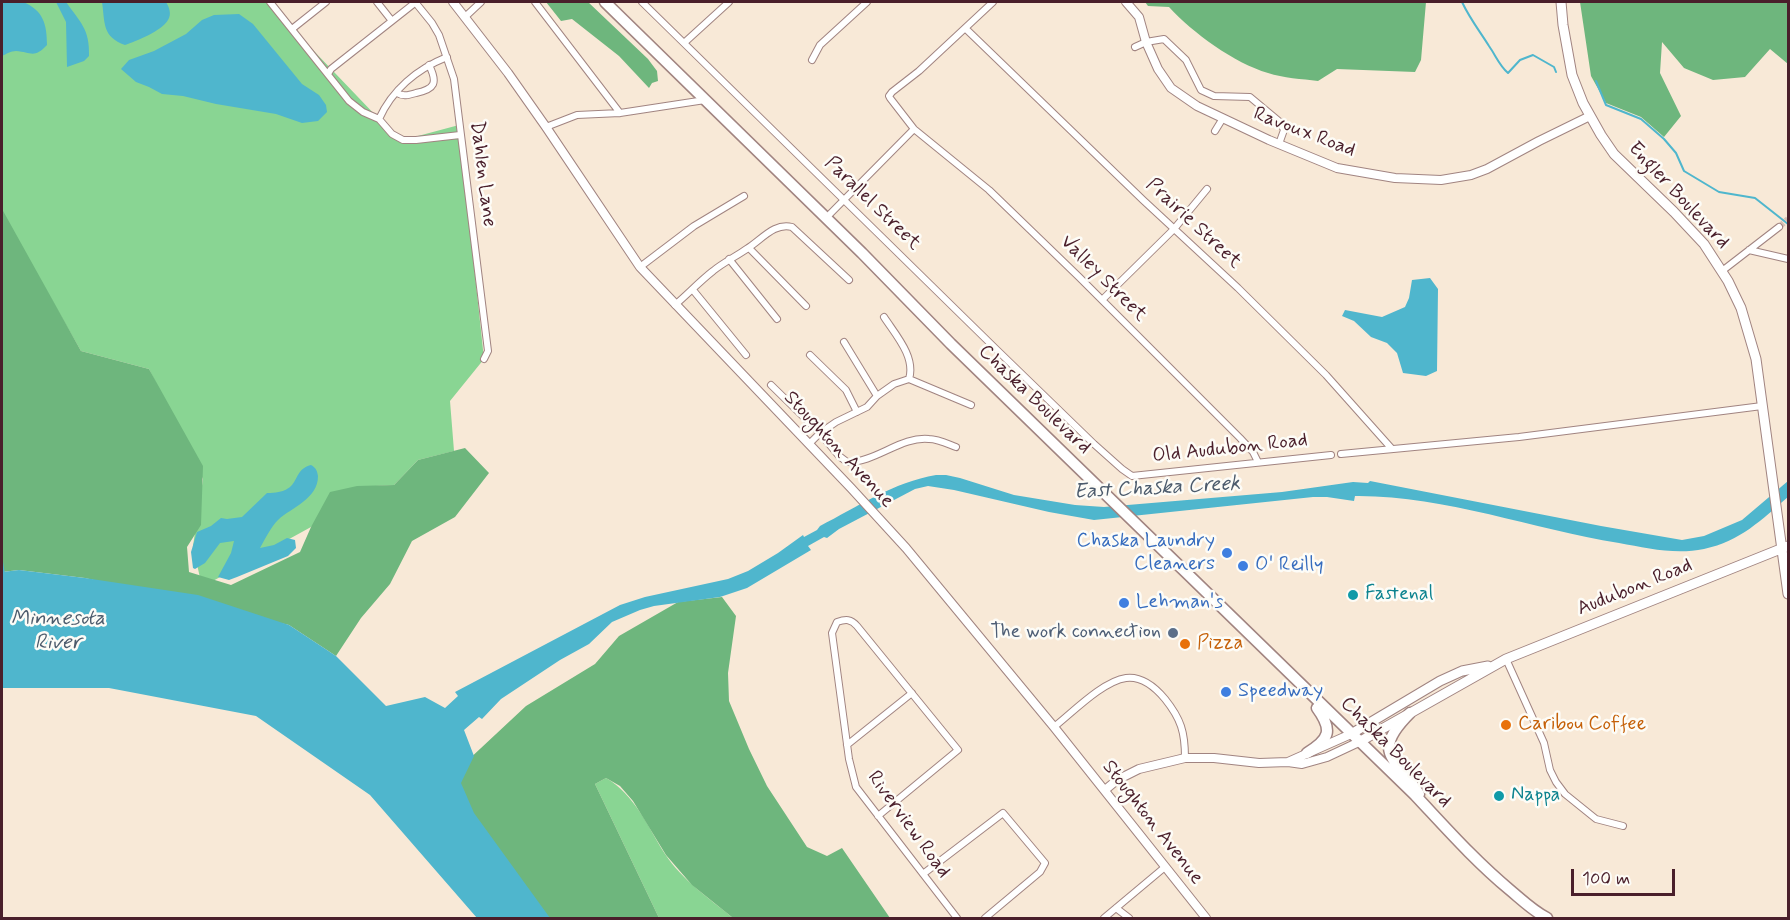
<!DOCTYPE html>
<html>
<head>
<meta charset="utf-8">
<style>
  body { margin:0 }
  #map { position:relative; width:1790px; height:920px; overflow:hidden; background:#f8e9d7; font-family:Mynerve,sans-serif }
  canvas { display:block }
  .frame { position:absolute; inset:0; border:3px solid #4a1f2b; pointer-events:none }
  .scale { position:absolute; left:1571px; top:869px; width:104px; height:27px; box-sizing:border-box; border:3px solid #4a1f2b; border-top:0; padding-left:8px; font-size:18px; line-height:21px; white-space:nowrap; color:#4a1f2b; -webkit-text-stroke:4px #fdfcf7; paint-order:stroke }
</style>
</head>
<body>
<div id="map">
<canvas width="1790" height="920"></canvas>
<div class="frame"></div>
<div class="scale">100 m</div>
</div>
<script>
const context = document.querySelector('canvas').getContext('2d');
context.lineJoin = 'round';
function fill(path, color) {
  context.fillStyle = color;
  context.fill(path, 'evenodd');
}
function trace(path, color, width, dash) {
  context.strokeStyle = color;
  context.lineWidth = width;
  context.lineCap = dash ? 'butt' : 'round';
  context.setLineDash(dash || []);
  context.stroke(path);
}
function write(font, color, halo, rows, align = 'center') {
  context.font = font + ' Mynerve,sans-serif';
  context.lineWidth = 5;
  context.setLineDash([]);
  context.textBaseline = 'middle';
  context.strokeStyle = halo;
  context.fillStyle = color;
  for (const [text, x, y, turn = 0] of rows) {
    context.save();
    context.translate(x, y);
    context.rotate((+turn || 0) * Math.PI / 180);
    context.textAlign = isNaN(turn) ? turn : align;
    if (halo) context.strokeText(text, 0, 0);
    context.fillText(text, 0, 0);
    context.restore();
  }
}
fill(new Path2D(`
  M2,2H267L379,119L403,140L459,125L484,359L450,401L454,451L418,460L394,485L357,487L311,527L202,587L193,546L203,479L149,369L81,351L2,213Z
  M606,778C635,795 648,827 665,854C682,880 710,899 733,918H659L595,784Z`), '#89d593');
fill(new Path2D(`
  M546,2H588L648,59L657,71L658,81L652,83L649,88L619,56L572,19L561,21Z
  M1145,2H1426L1421,60L1415,72L1337,69L1318,81C1302,79 1283,78 1268,73C1234,63 1193,33 1169,7L1148,6Z
  M1580,2H1788V64L1770,49L1745,77L1713,80L1684,68L1662,42L1660,73L1681,116L1664,137L1641,117L1606,103L1591,76Z
  M2,209L81,351L149,369L203,466L201,525L187,547L189,572L231,585L300,552L311,527L330,492L357,486L394,485L418,460L465,448L489,473L455,517L412,541L390,584L361,618L336,656L289,625L85,578L19,570L2,572Z
  M722,597L736,616L728,673L729,701L749,749L767,786L807,847L827,856L842,848L890,918H733L692,885L666,855L633,801L620,786L606,778L595,784L659,918H546L471,819L455,781L466,762L526,706L595,664L619,636L678,602Z`), '#6eb67d');
fill(new Path2D(`
  M23,2C43,10 47,24 47,45C34,59 31,52 16,51C11,51 6,54 2,56V3Z
  M56,2H66C80,22 90,29 89,56L84,61L67,67L66,22Z
  M102,2H166C169,7 172,14 168,20C162,31 136,41 125,45C102,37 105,23 102,2Z
  M239,14L253,24L302,84L319,95L326,105L327,112L318,121L302,123L276,114L216,104L183,96L162,94L149,87L136,82L121,69L129,60L154,51L186,34L202,20L214,15Z
  M1430,278L1438,289L1437,371L1426,376L1403,373L1397,353L1387,343L1371,337L1354,321L1342,316L1345,310L1382,317L1405,307L1409,298L1412,280Z
  M311,465C316,468 317,470 318,476C318,499 292,507 278,520C271,527 265,539 260,548L274,545L287,538L295,540L296,548L288,556L237,577L229,580L218,577L231,553L234,541L220,543L205,563L195,569L193,568L191,552L197,532L211,526L221,518L227,519L242,517L267,493C304,493 289,471 311,465Z
  M936,475H946L960,478L1014,495L1075,505L1104,507L1282,492L1353,482L1368,483L1370,481L1601,526L1682,540L1704,536L1742,520L1788,481V497C1761,520 1741,541 1704,549C1675,555 1647,548 1619,543C1531,529 1444,495 1355,496L1354,501L1327,497H1313L1094,520L1049,512L954,490L928,486L915,489L839,529L827,538L824,537L808,546L811,550L747,588L720,597L654,606L640,610L612,622L589,644L560,660L501,699L482,719L479,717L464,730L474,756L461,783L474,813L550,918H477L370,795L256,716L109,688H2V572L19,570L85,578L198,595L289,625L336,656L386,706L425,697L445,708L458,696L455,692L620,605L645,597L728,579L748,571L778,553L803,535L804,537L817,530L820,526C857,507 894,482 936,475Z`), '#4fb6cd');
trace(new Path2D(`
  M1462,2C1470,19 1479,30 1489,46C1496,56 1499,65 1508,73L1520,60L1533,55L1554,67L1556,72
  M1596,81L1606,105L1641,119L1664,139L1676,153L1684,171L1719,192L1755,198L1788,224
  M2,481V486
  M2,562L4,574`), '#4fb6cd', 2);
trace(new Path2D(`
  M1779,227L1788,219`), '#d5c1b5', 6, [6, 3]);
const minor = new Path2D(`
  M270,2L349,101L363,112L379,119L392,134L403,140H416L460,135
  M377,2L392,21
  M415,2L432,23L439,35L454,79L488,351L484,359
  M535,2L620,113
  M642,2L997,350L1094,444L1122,469L1132,476L1331,455
  M993,2L919,71L892,92L889,96L890,98L914,129L989,190L1079,277L1240,438L1253,452L1258,462
  M465,17L481,2
  M965,28L1143,200L1238,288L1326,375L1392,449
  M292,29L326,2
  M684,43L729,2
  M1135,47L1146,42L1164,39L1186,60L1201,90L1214,96L1250,97L1280,122L1284,130L1279,144
  M812,60L820,45L867,2
  M328,74L331,69L416,2
  M397,93C403,97 409,95 416,93C435,89 438,83 429,65
  M379,119C392,90 417,69 447,57
  M546,127L577,115L620,113L705,100
  M1215,131L1223,118
  M826,218L914,129
  M749,248L806,306
  M1749,250L1788,259
  M729,259L777,319
  M640,267L694,226L744,196
  M1722,271L1779,227
  M693,290L746,355
  M1102,300L1174,229L1207,189
  M675,305C688,294 700,281 713,271C724,262 737,256 748,248C761,240 775,222 792,227L849,280
  M844,342L877,396
  M810,355L846,390L857,412
  M909,379L971,405
  M771,385L820,433L839,456L847,462C875,463 901,436 929,439C938,439 948,444 956,447
  M809,444L820,433L836,422L867,407L877,396L894,384L909,379C916,357 895,334 884,317
  M1341,454L1519,437L1762,406
  M1506,659L1544,743L1550,770L1556,782L1565,794L1596,819L1623,826
  M1054,727C1072,713 1103,681 1126,678C1142,676 1155,687 1165,699C1181,719 1185,732 1185,758
  M847,745L912,693
  M878,816L958,750L857,626C851,619 846,619 837,622L832,633L849,759L856,787L957,918
  M923,874L1003,813L1045,863L1040,872L985,918
  M1116,908L1129,918
  M1104,918L1165,867`);
const tertiary = new Path2D(`
  M453,2L508,73L546,127L640,267L851,488L906,548L1054,727L1206,918
  M1126,2L1139,17L1146,42L1158,69L1171,88L1197,106L1269,140L1337,168L1395,178L1441,180L1471,175L1487,169L1539,141L1590,116
  M1288,762L1351,734
  M1105,790L1117,780L1139,769L1185,758H1214L1259,763L1288,762L1302,764L1327,757L1359,742`);
const secondary = new Path2D(`
  M1561,2L1563,25L1572,75L1583,103L1601,135L1614,154L1674,212L1704,244L1728,281L1741,308L1756,359L1788,594
  M1351,734L1440,681L1462,671L1488,666
  M1359,742L1506,659L1788,546`);
const primary = new Path2D(`
  M605,2L862,253L951,344L1415,795C1446,828 1475,861 1510,890C1522,900 1533,911 1547,918
  M1410,713C1369,754 1397,758 1419,794
  M1307,753C1330,739 1333,730 1317,708`);
trace(minor, '#a18481', 8);
trace(tertiary, '#a18481', 10);
trace(secondary, '#a18481', 11);
trace(primary, '#a18481', 13);
trace(minor, '#fff', 6);
trace(tertiary, '#fff', 8);
trace(secondary, '#fff', 9);
trace(primary, '#fff', 10);
for (const [x, y, r, color] of [
  [1227,553,6,"#3f7fe0"],
  [1243,566,6,"#3f7fe0"],
  [1353,595,6,"#0f9aa8"],
  [1124,603,6,"#3f7fe0"],
  [1173,633,6,"#5c6f8a"],
  [1185,644,6,"#e8710a"],
  [1226,692,6,"#3f7fe0"],
  [1506,725,6,"#e8710a"],
  [1499,796,6,"#0f9aa8"]
]) {
  const dot = new Path2D();
  dot.arc(x, y, r, 0, 2 * Math.PI);
  context.fillStyle = color;
  context.fill(dot);
  trace(dot, '#fdfcf7', 2);
}
write('20px', '#4a1f2b', '#fdfcf7', [
  ["Ravoux Road",1304,133,21],
  ["Dahlen Lane",482,174,83],
  ["Engler Boulevard",1678,196,47],
  ["Parallel Street",872,204,44],
  ["Prairie Street",1193,224,43],
  ["Valley Street",1103,279,45],
  ["Chaska Boulevard",1034,400,44],
  ["Old Audubon Road",1230,449,-6],
  ["Stoughton Avenue",838,450,47],
  ["Audubon Road",1635,588,-22],
  ["Chaska Boulevard",1395,753,45],
  ["Stoughton Avenue",1152,823,52],
  ["Riverview Road",908,825,54]
]);
write('20px', '#366cbe', '#fdfcf7', [
  ["Chaska Laundry",1215,542,"right"],
  ["Cleaners",1215,565,"right"],
  ["O' Reilly",1255,566],
  ["Lehman's",1136,603],
  ["Speedway",1238,692]
], 'left');
write('20px', '#0d838f', '#fdfcf7', [
  ["Fastenal",1365,595],
  ["Nappa",1511,796]
], 'left');
write('20px', '#4e5e75', '#fdfcf7', [
  ["The work connection",1161,633]
], 'right');
write('20px', '#c56008', '#fdfcf7', [
  ["Pizza",1197,644],
  ["Caribou Coffee",1518,725]
], 'left');
write('italic 21px', '#4c5b6c', '#fdfcf7', [
  ["East Chaska Creek",1157,489,-3],
  ["Minnesota",58,620],
  ["River",58,644]
]);
</script>
</body>
</html>
